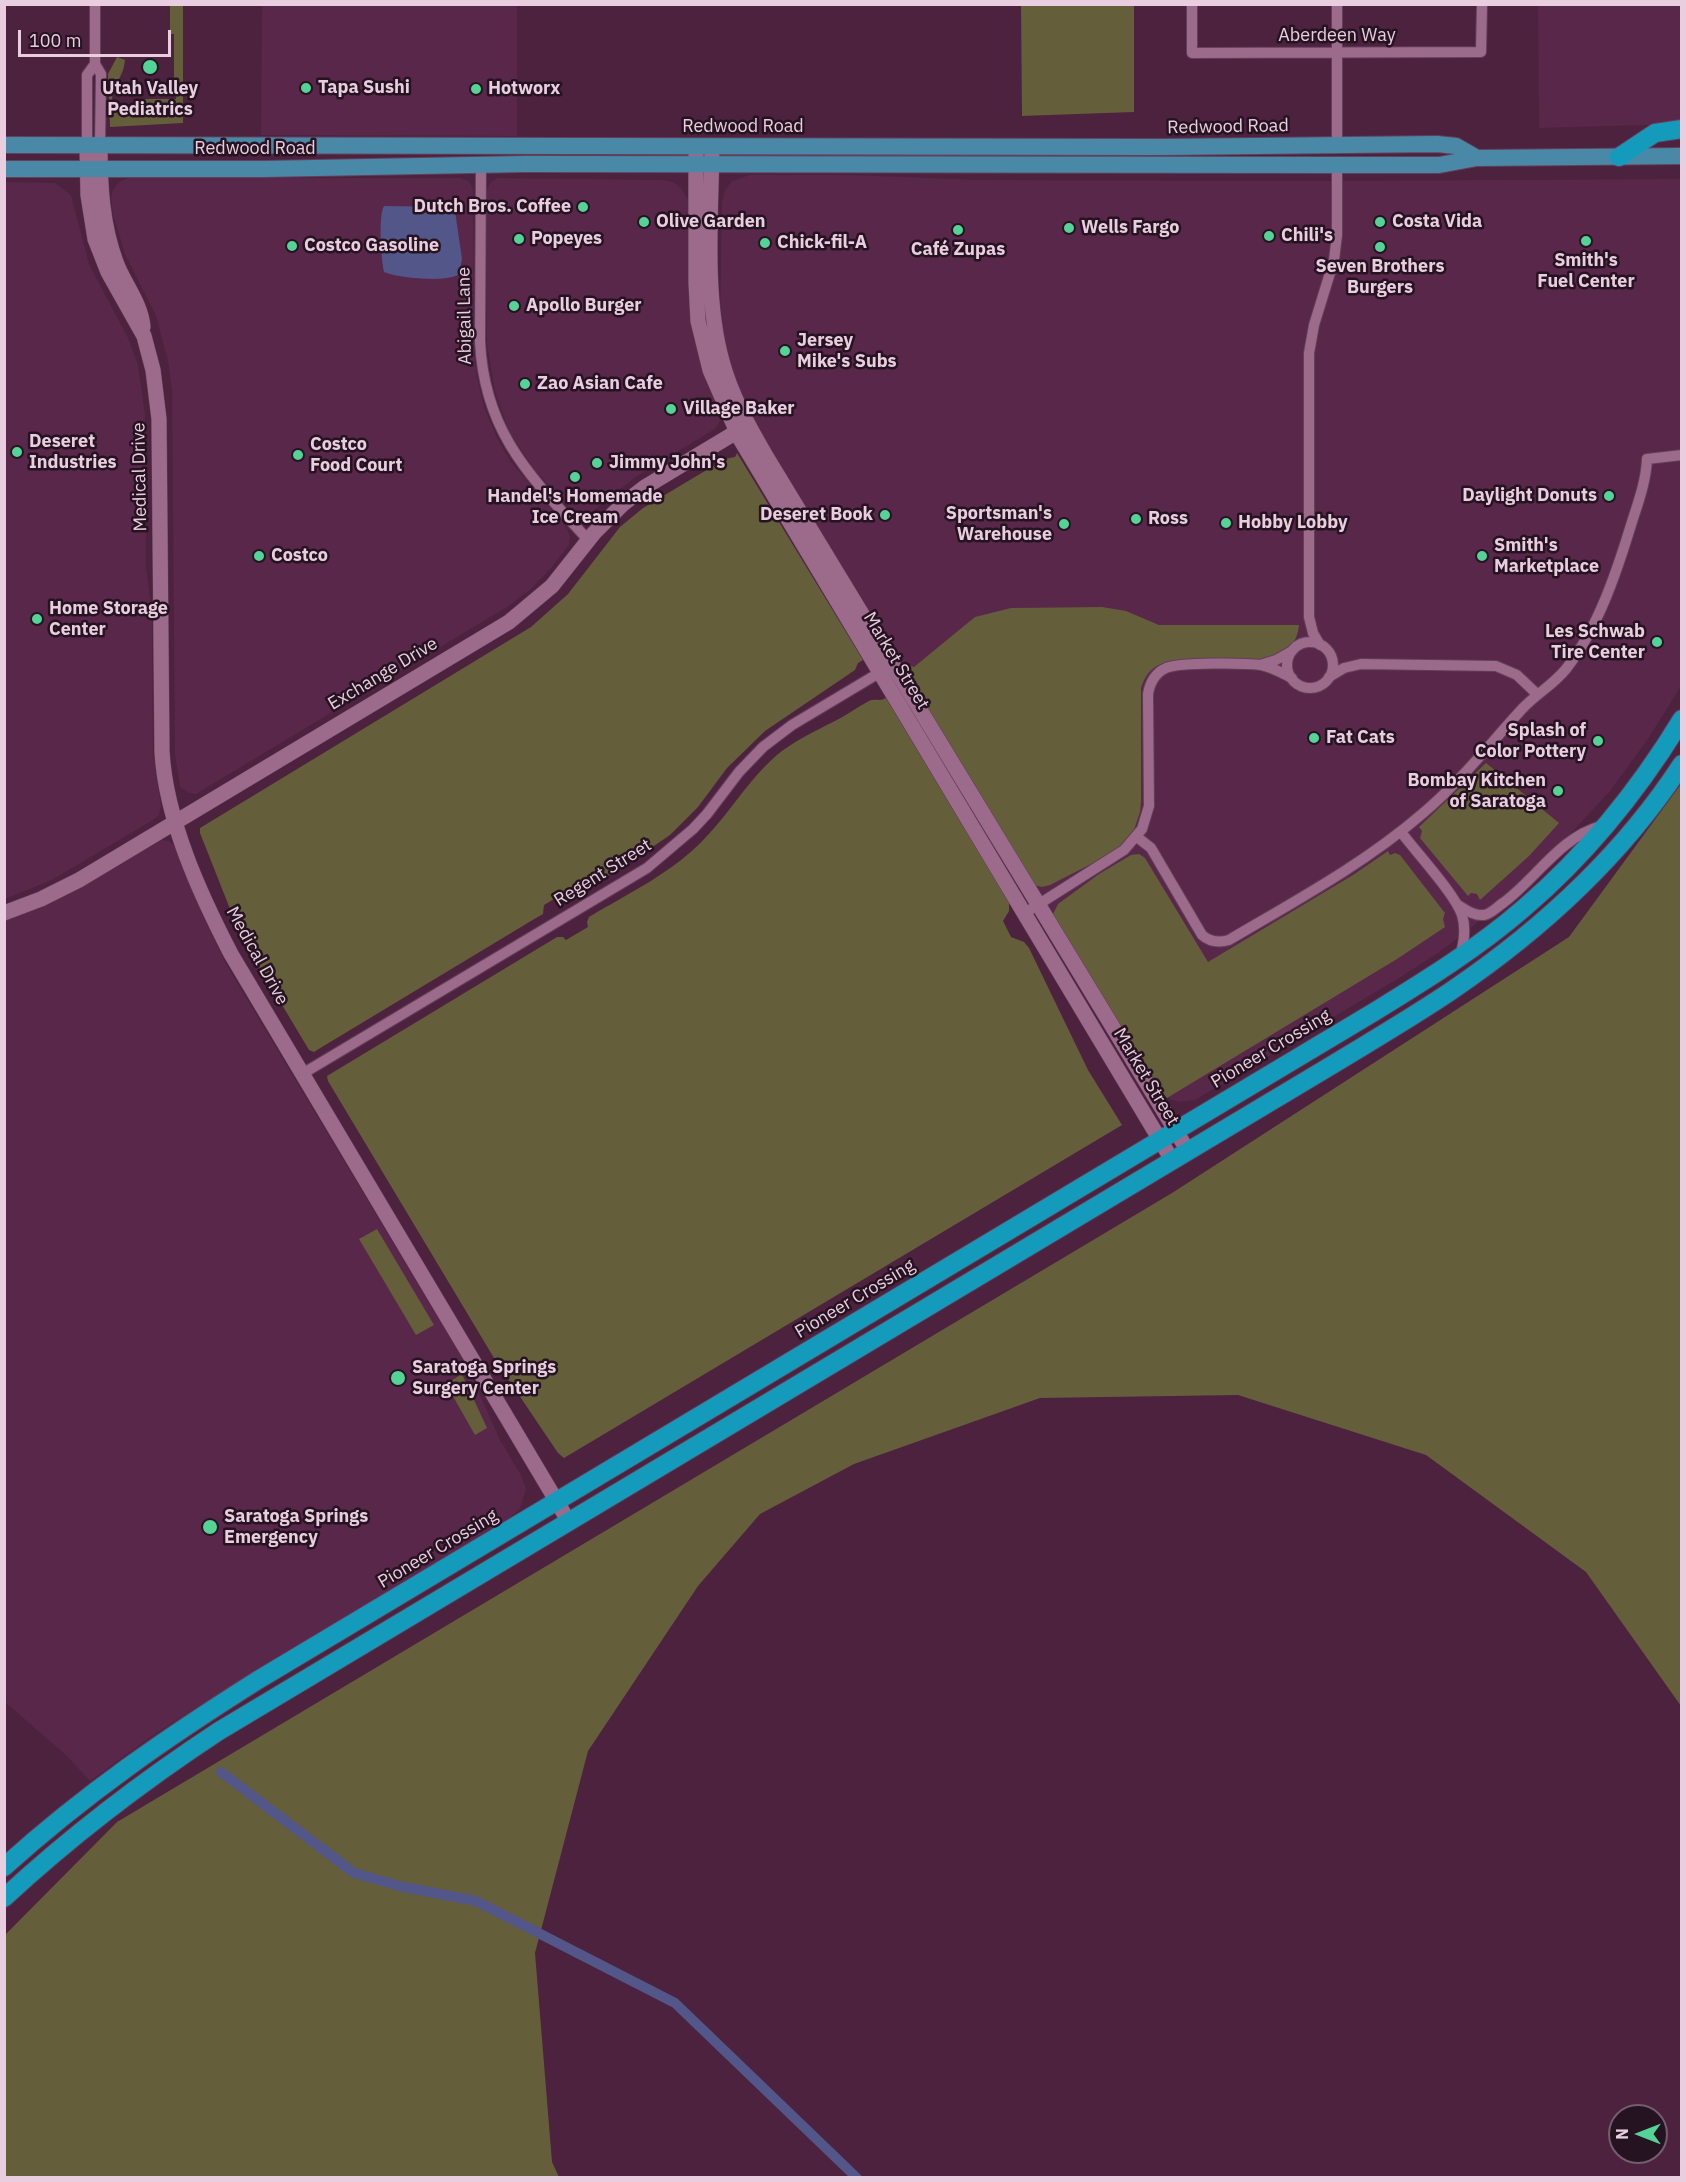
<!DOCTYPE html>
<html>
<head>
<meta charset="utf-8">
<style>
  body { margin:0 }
  #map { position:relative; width:1686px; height:2182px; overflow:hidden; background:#4c223f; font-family:"IBM Plex Sans",sans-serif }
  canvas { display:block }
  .frame { position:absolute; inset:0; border:6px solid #e9cedf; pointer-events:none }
  .north { position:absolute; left:1608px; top:2104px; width:60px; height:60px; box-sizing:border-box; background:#261321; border:2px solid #745e6d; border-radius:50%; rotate:270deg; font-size:16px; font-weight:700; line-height:24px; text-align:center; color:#e9cedf }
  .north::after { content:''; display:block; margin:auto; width:21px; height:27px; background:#53d396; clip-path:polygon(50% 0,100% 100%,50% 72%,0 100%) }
  .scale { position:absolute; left:18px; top:30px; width:153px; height:27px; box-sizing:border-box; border:3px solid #e9cedf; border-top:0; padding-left:8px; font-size:18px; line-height:21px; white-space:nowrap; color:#e9cedf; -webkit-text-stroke:4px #261321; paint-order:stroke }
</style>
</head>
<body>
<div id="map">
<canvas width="1686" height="2182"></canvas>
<div class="frame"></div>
<div class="north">N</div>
<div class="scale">100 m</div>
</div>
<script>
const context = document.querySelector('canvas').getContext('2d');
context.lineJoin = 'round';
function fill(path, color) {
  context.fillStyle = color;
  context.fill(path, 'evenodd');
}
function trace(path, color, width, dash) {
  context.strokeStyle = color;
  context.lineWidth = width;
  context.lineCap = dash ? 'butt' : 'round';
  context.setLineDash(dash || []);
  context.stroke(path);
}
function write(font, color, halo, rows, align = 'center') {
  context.font = font + ' "IBM Plex Sans",sans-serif';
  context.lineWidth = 5;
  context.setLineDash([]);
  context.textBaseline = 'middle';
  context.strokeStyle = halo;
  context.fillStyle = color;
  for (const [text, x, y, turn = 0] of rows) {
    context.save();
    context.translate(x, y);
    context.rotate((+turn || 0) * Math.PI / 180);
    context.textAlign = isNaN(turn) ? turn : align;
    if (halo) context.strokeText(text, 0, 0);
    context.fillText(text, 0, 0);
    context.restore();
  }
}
fill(new Path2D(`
  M262,5H517V136L261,135Z
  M1538,5H1681V124L1539,128Z
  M749,175H852L979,180L1310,181L1681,179V686L1648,739L1610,791L1547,859L1472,927L1438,953L1399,978L1195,1100L1180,1102L1170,1099L1166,1096L1139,1057L763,438L733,377L720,325L722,201L725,191L731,182Z
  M128,178H460L469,181L473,190L474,352L477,377L484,407L497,438L511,462L567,528L570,536L569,545L551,568L530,590L507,607L196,794L189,793L180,787L175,755L172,391L168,361L156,316L125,254L113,215L111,198L113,190L119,182Z
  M497,178L663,180L673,182L681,188L689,201V295L691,317L700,360L720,413V421L715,429L637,476L589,514L581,515L572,511L534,469L510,433L495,392L487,343V190L490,183Z
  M5,182L55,183L71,195L89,264L128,338L138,365L145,414L146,567L152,613L153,753L161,806L159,815L153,820L52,880L5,899Z
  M161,840L169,841L175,846L202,914L226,964L467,1366L500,1440L522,1477L526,1489L520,1508L510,1518L200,1705L152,1736L90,1781L68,1757L5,1702L4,921L66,896Z`), '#58274a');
fill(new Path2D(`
  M170,5H183V123L110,127L108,74L117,57L125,60C123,83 107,85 114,110L141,111V99H176L177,88L174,87V34H170Z
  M1021,5H1134V112L1022,116Z
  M737,453L863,660L858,663L855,670L765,731L727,768L698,807L670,835L629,863L577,894L573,895L566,892L544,905L543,914L536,918L317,1050L314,1052L309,1050L251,953L236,924L200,833V828L531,627L568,594L620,527L643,508L725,459L735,457Z
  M1102,607L1126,611L1159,625H1299C1294,685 1190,646 1157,666C1148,671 1144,679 1141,688V802L1140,812L1134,830L1120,846L1103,858L1050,885L1042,887L1033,885L907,674L909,665L914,667L975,617L1011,608Z
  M886,698L1009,902V911L1003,921L1011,937L1024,942L1029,948L1088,1070L1122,1125L564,1458L558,1453L494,1358L328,1081L327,1076L557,937H563L566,940L588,927L587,922L589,917C629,893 674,872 706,837C733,809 751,775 782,751C798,739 815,731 833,722C846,716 857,707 869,701C876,698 879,702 886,698Z
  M1486,763L1559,823L1529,856L1480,900L1477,894L1471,893L1468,896L1420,838L1422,831L1419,827Z
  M1681,784V1706L1586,1572L1426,1455L1238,1395L1040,1398L854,1464L760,1514L698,1586L588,1751L535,1953L552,2162L559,2177H5V1935L117,1822L1172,1193L1569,937Z
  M1388,851L1390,855L1395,853L1400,855L1445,913L1443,919L1445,927L1397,959L1167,1098L1160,1091L1052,916L1058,904L1099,874L1131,855L1139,854L1145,858L1208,962L1353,875Z
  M377,1229L434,1325L416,1335L359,1239Z
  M462,1374L487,1428L475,1435L446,1384Z`), '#655e3a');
fill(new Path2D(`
  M384,206L452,207L455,211L462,259L459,274C448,283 397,278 384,272C381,260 378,216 384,206Z`), '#525689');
trace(new Path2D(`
  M221,1772L354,1873L403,1887L476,1901L675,2003L857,2178`), '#525689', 10);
const street = new Path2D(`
  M95,4V64L101,74L100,146
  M1192,4V53L1481,52L1482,4
  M1337,4V145
  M87,146V75L95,64
  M481,164L480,341C484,433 531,477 589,541
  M1287 665a23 23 0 1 1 46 0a23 23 0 1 1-46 0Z
  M1320,645L1313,633L1309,617V353L1314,325L1334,260L1337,235V165
  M1260,665L1276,660L1292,651
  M1329,677L1344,668L1361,664L1496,666L1517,675L1537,694
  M1401,832C1416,852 1455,894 1462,915C1466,928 1464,943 1460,956
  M1137,837L1151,848L1202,935C1210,942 1219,943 1229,940C1295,901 1364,864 1422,814C1460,782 1489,745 1522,709C1536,694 1553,685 1566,669C1598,628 1616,574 1631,525C1638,503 1646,482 1647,459L1682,455
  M1458,905C1466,910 1474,916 1484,915C1491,914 1497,907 1503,903C1536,879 1560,837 1601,826
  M1025,913L1124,850L1142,829L1149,806L1148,694C1150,682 1155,673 1166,668C1179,662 1246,663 1261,665C1272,667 1282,673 1292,678
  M302,1074L647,868L693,829L707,814L739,772L763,747L792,725L884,670`);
const secondary = new Path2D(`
  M87,146L88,195L95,239L108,272L144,336L153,370L159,419L162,752C166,820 200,894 231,954L569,1522
  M100,146C100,186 102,224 116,262C124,284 141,303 143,327
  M696,147V283L698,321L710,370L740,439L1172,1160
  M712,147C711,214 704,297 722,361C731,395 749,427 766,456L1188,1151
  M4,913L41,899L79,880L509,622L552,586L594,533L623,504L645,487L743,428`);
const primary = new Path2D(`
  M4,145L1163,147L1437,144L1456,146L1477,158
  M4,169H263L524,164L1337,165H1439L1477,158L1682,156`);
const highway = new Path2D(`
  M1619,157L1655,133L1682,129
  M4,1867C85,1794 166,1738 258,1680L1374,1012C1426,980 1478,948 1524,908C1586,855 1640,788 1682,719
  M4,1898C71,1836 143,1781 219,1731L1327,1068C1368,1043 1411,1018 1451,991C1541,930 1622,856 1682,764`);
trace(street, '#643f5a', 12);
trace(secondary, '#643f5a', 16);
trace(primary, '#643f5a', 18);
trace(highway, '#643f5a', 20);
trace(street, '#9c6b8c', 10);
trace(secondary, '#9c6b8c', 15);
trace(primary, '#4a88a8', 16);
trace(highway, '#149bbb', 18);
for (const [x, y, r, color] of [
  [150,67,8,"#53d396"],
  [306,88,6,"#53d396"],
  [476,89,6,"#53d396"],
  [583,207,6,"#53d396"],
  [644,222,6,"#53d396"],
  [1380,222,6,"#53d396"],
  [1069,228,6,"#53d396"],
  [958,230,6,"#53d396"],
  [1269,236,6,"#53d396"],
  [519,239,6,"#53d396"],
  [1586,241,6,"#53d396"],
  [765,243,6,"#53d396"],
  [292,246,6,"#53d396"],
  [1380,247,6,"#53d396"],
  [514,306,6,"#53d396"],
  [785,351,6,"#53d396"],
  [525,384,6,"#53d396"],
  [671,409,6,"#53d396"],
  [17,452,6,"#53d396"],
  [298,455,6,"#53d396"],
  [597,463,6,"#53d396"],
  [575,477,6,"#53d396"],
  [1609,496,6,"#53d396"],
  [885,515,6,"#53d396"],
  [1136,519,6,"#53d396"],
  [1226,523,6,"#53d396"],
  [1064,524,6,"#53d396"],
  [259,556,6,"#53d396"],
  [1482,556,6,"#53d396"],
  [37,619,6,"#53d396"],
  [1657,642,6,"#53d396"],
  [1314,738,6,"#53d396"],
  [1598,741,6,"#53d396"],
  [1558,791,6,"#53d396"],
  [398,1378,8,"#53d396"],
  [210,1527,8,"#53d396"]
]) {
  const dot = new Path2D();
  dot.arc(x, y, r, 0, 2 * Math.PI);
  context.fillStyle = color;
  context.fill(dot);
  trace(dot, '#261321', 2);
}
write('18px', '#e9cedf', '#261321', [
  ["Aberdeen Way",1337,36],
  ["Redwood Road",743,127],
  ["Redwood Road",1228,127,-1],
  ["Redwood Road",255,149],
  ["Abigail Lane",465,316,-91],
  ["Medical Drive",140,477,-91],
  ["Market Street",896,661,59],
  ["Exchange Drive",383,674,-31],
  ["Regent Street",603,873,-32],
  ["Medical Drive",257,956,61],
  ["Pioneer Crossing",1271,1049,-31],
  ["Market Street",1146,1077,59],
  ["Pioneer Crossing",855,1299,-31],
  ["Pioneer Crossing",438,1549,-31]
]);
write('bold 18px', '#e9cedf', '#261321', [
  ["Tapa Sushi",318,88],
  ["Utah Valley",150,89,"center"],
  ["Pediatrics",150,110,"center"],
  ["Hotworx",488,89],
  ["Dutch Bros. Coffee",571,207,"right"],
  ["Olive Garden",656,222],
  ["Costa Vida",1392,222],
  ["Wells Fargo",1081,228],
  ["Chili's",1281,236],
  ["Popeyes",531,239],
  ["Chick-fil-A",777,243],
  ["Costco Gasoline",304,246],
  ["Café Zupas",958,250,"center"],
  ["Smith's",1586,261,"center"],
  ["Fuel Center",1586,282,"center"],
  ["Seven Brothers",1380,267,"center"],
  ["Burgers",1380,288,"center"],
  ["Apollo Burger",526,306],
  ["Jersey",797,341],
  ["Mike's Subs",797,362],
  ["Zao Asian Cafe",537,384],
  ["Village Baker",683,409],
  ["Deseret",29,442],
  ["Industries",29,463],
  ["Costco",310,445],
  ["Food Court",310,466],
  ["Jimmy John's",609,463],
  ["Daylight Donuts",1597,496,"right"],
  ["Handel's Homemade",575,497,"center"],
  ["Ice Cream",575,518,"center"],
  ["Sportsman's",1052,514,"right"],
  ["Warehouse",1052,535,"right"],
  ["Deseret Book",873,515,"right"],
  ["Ross",1148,519],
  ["Hobby Lobby",1238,523],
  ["Smith's",1494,546],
  ["Marketplace",1494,567],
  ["Costco",271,556],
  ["Home Storage",49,609],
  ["Center",49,630],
  ["Les Schwab",1645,632,"right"],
  ["Tire Center",1645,653,"right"],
  ["Splash of",1586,731,"right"],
  ["Color Pottery",1586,752,"right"],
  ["Fat Cats",1326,738],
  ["Bombay Kitchen",1546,781,"right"],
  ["of Saratoga",1546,802,"right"],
  ["Saratoga Springs",412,1368],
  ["Surgery Center",412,1389],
  ["Saratoga Springs",224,1517],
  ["Emergency",224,1538]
], 'left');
</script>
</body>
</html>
